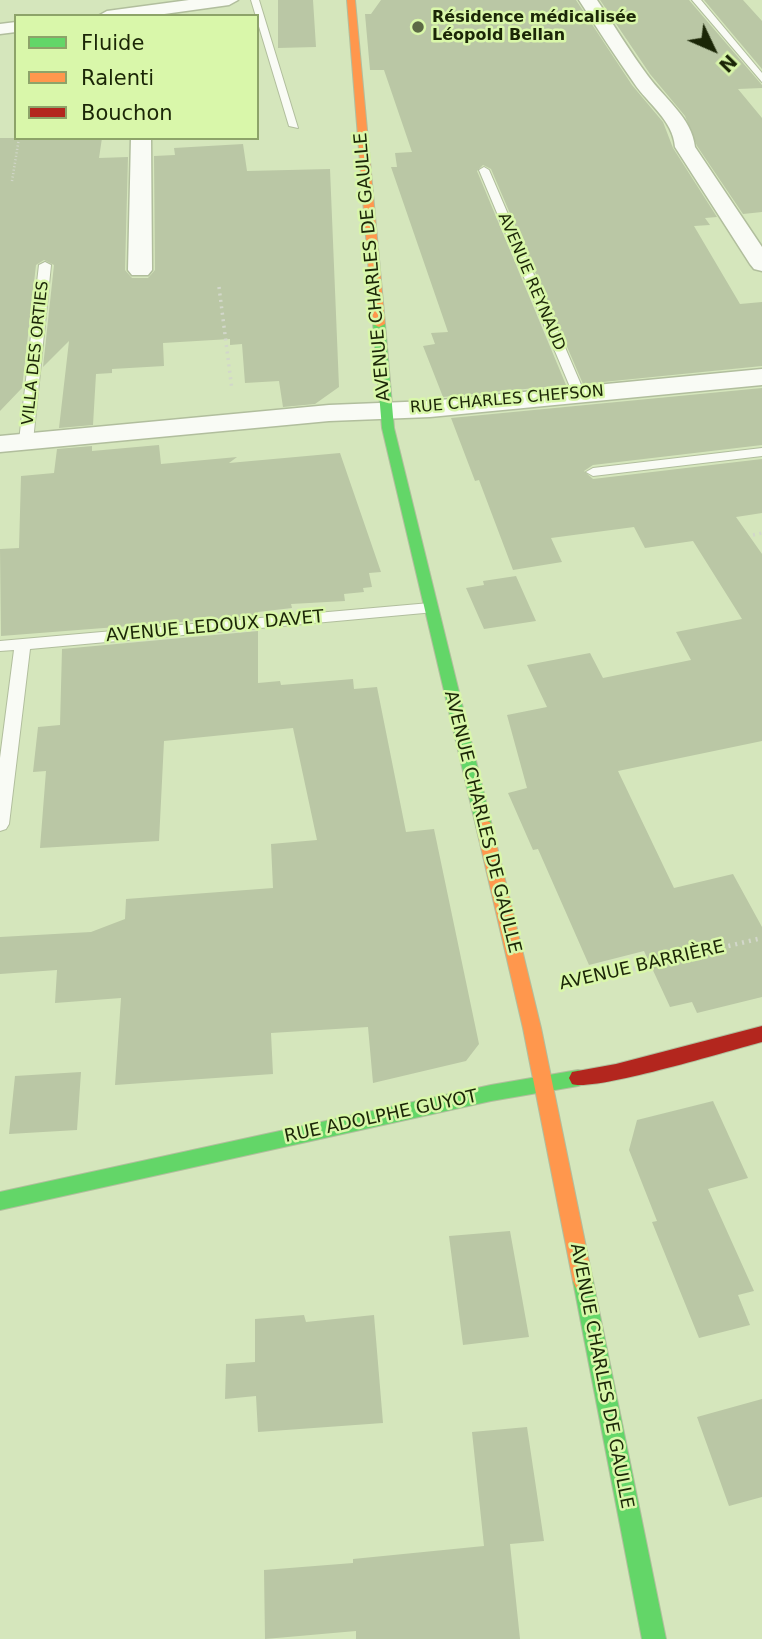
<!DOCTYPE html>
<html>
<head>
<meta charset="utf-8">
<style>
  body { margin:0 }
  #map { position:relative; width:762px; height:1639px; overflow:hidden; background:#d5e6bc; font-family:"DejaVu Sans",sans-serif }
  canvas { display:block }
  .legend { position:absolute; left:14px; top:14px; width:245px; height:126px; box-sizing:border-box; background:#d9f7aa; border:2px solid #8da369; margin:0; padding:9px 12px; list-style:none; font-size:21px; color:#1b2607 }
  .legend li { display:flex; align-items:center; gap:14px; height:35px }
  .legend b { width:35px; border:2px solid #8da369 }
  .north { position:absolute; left:678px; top:14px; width:70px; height:70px; -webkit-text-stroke:5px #d9f7aa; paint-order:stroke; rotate:134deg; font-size:19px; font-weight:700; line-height:28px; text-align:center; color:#1b2607 }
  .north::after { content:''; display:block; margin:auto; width:24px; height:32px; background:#1b2607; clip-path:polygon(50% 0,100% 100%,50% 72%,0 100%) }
</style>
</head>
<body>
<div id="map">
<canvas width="762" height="1639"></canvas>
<ul class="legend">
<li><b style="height:9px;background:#63d668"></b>Fluide</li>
<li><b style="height:9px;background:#ff974d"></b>Ralenti</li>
<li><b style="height:9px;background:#b3261e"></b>Bouchon</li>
</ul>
<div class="north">N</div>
</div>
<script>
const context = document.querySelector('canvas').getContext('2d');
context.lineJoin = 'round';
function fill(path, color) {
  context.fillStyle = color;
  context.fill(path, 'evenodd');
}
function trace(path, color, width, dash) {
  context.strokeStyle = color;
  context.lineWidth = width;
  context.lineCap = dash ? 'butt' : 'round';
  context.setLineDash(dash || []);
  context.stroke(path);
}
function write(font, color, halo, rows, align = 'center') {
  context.font = font + ' "DejaVu Sans",sans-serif';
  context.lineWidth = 5;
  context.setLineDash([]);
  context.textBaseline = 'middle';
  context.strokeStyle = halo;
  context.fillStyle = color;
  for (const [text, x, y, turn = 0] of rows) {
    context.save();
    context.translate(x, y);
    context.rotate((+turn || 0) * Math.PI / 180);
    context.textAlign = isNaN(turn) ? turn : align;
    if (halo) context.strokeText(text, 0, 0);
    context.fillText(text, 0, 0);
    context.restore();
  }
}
fill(new Path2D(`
  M278,0H313L316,47L278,48Z
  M381,0H576L632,85L663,122L673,148L717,217L705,218L710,225L694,226L740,304L762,302V366L583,384L491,169L483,165L477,171L566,385L443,397L423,346L435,344L431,333L448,332L391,167H397L395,153L412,152L384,70H370L365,14H371Z
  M600,0H689L762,85V88L738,89L762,118V212L743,214L697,146L685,116L650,74Z
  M704,0H743L762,21V69Z
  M0,138H102L99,158L128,157L125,270L132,278H148L155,270L154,156L175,155L174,148L243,144L247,171L330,169L339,387L315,404L283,407L279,381L245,383L242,344L230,345V339L163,343L164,366L112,369V373L96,374L93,425L59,428L69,341L43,367L54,265L44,260L36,265L22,388L0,411Z
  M762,388V445L593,465L584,471L593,479L762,459V513L736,517L762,554V741L618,771L674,888L733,874L762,927V997L697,1013L692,1002L670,1007L644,951L589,965L538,849L533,850L508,793L527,788L507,715L547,707L527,665L590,653L603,678L691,660L676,632L742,619L693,541L645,548L634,527L551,538L562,562L513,570L479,480L475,481L451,418Z
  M159,445L161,464L237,457L229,463L340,453L381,572L369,573L372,587L363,588L364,592L344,594L345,601L291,604L292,608L258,612V616L1,636L0,549L19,548L21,476L54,473L57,449L92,446V451Z
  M516,576L536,621L484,629L466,588L484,585L483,581Z
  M258,631V683L280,681L281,685L353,679L354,689L377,687L406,832L434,829L479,1044L466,1061L373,1083L368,1027L271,1033L273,1074L115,1085L121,998L55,1003L57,970L0,974V937L91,932L125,919L126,899L273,888L271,844L317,840L293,728L164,741L159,841L40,848L46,771L33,772L38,727L60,725L62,649Z
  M81,1072L77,1130L9,1134L15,1076Z
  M713,1101L748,1178L708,1189L754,1291L738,1295L750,1325L699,1338L652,1222L657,1221L629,1150L637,1120Z
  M510,1231L529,1337L463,1345L449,1236Z
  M304,1315L306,1322L374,1315L383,1423L258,1432L256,1396L225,1399L226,1364L255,1362V1319Z
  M762,1399V1497L729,1506L697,1417Z
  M527,1427L544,1541L510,1544L520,1639H356V1631L265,1639L264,1570L353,1563V1559L484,1546L472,1432Z`), '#bac7a5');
const lane = new Path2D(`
  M251,0H259L298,128L289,126Z
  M692,0H701L762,73V82Z
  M484,167L489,170L585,394L584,397L579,398L573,394L479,170Z
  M45,262L51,265L33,441L26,445L19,441L39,265Z
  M762,448V456L593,476L586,472L593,468Z
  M430,603L435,604L438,608L435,612L30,649L9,824L6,829L0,831V758L14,650L0,651V641Z`);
const street = new Path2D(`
  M189,0H238L229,5L150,16H98L107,11Z
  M579,0H597C614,25 630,52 648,76C664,98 692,118 695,147L762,247V271L754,269L750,264L675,147C673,120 648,104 634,83C615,56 597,28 579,0Z
  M16,22V32L0,34V24Z
  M131,138H151L152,270L148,275H132L128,270Z
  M762,369V385L430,417L329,421L0,452V436L329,405L430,401Z`);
const fast = new Path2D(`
  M379,321L385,324L394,428L492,826L490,830H478L476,826L382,428L373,324Z
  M578,1070L584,1072L587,1078L584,1084L578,1086L491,1101L0,1210V1192L491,1085Z
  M583,1271L590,1274L593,1281L666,1639H642L573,1281L576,1274Z`);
const slow = new Path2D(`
  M347,0H355L385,324L379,327L373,324Z
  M484,820L490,822L492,826L541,1028L593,1281L590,1288L583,1291L576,1288L573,1281L523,1028L476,826L478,822Z`);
const jam = new Path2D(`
  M762,1026V1042C731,1050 594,1092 572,1084L569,1078L572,1072L616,1064Z`);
trace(lane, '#b1be9d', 2);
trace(street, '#b1be9d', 3);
trace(fast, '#b1be9d', 2);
trace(slow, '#b1be9d', 2);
trace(jam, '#b1be9d', 2);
trace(new Path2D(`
  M12,181L19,138`), '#d2d7ca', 2.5, [1, 2.5]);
trace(new Path2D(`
  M219,287L232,390
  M753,535L762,533`), '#d2d7ca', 3.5, [2, 4.5]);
trace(new Path2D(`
  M565,985L762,938`), '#d2d7ca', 4.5, [2, 5]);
fill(lane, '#f9fbf5');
fill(street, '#f9fbf5');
fill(fast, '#63d668');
fill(slow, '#ff974d');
fill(jam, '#b3261e');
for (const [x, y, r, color] of [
  [418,27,7,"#5c6946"]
]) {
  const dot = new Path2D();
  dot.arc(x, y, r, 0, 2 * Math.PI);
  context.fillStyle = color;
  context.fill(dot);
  trace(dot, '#d9f7aa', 2.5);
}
write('bold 16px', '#1b2607', '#d9f7aa', [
  ["Résidence médicalisée",432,18],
  ["Léopold Bellan",432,36]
], 'left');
write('16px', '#1b2607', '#d9f7aa', [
  ["AVENUE REYNAUD",531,282,67],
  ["VILLA DES ORTIES",36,353,-84],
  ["RUE CHARLES CHEFSON",507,400,-5]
]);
write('18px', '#1b2607', '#d9f7aa', [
  ["AVENUE CHARLES DE GAULLE",373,267,-95],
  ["AVENUE LEDOUX DAVET",215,627,-5],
  ["AVENUE CHARLES DE GAULLE",482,822,76],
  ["AVENUE BARRIÈRE",642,966,-13],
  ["RUE ADOLPHE GUYOT",381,1117,-12],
  ["AVENUE CHARLES DE GAULLE",601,1376,79]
]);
</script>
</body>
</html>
